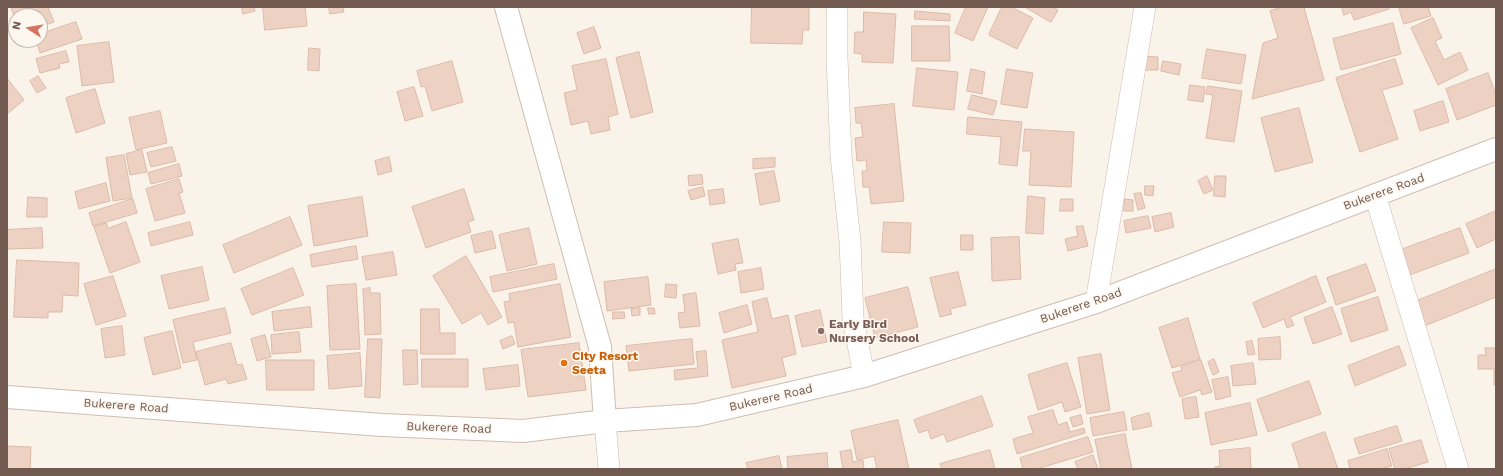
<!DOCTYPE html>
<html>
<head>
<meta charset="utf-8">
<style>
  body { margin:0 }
  #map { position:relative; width:1503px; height:476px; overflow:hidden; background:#faf3ea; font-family:"Work Sans",sans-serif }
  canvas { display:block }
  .frame { position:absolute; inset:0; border:8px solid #725a50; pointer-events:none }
  .north { position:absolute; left:8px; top:8px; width:40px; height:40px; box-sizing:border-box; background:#fdf7f0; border:1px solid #c5b8b0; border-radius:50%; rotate:282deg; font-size:11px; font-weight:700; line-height:16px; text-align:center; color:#725a50 }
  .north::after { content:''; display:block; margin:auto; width:14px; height:18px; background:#d6725d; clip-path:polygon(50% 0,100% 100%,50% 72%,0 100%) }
</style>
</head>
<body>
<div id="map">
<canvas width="1503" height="476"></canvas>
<div class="frame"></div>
<div class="north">N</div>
</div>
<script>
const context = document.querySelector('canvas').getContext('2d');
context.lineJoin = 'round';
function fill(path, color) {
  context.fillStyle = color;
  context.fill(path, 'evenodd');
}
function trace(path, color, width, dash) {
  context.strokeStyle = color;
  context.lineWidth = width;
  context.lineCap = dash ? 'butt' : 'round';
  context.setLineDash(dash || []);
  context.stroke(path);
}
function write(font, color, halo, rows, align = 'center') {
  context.font = font + ' "Work Sans",sans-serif';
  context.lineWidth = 3;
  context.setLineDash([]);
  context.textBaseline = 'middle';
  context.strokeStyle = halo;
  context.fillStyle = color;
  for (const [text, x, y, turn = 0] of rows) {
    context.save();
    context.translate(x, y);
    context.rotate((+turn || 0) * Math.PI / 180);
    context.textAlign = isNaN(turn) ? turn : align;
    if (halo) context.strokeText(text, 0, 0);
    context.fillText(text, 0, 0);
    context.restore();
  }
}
const building = new Path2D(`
  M11,7H48L54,22L40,27V16H16V21Z
  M242,7H254L255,11L243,14Z
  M263,7H305L307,26L265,30Z
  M329,7H343L344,12L330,14Z
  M752,7H809V30H803L802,44L751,43Z
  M966,7H988L973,41L955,33Z
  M1002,7H1011L1033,18L1017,49L989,35Z
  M1025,7H1053L1058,10L1051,22Z
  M1283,7H1304L1324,80L1252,99L1263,43L1278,38L1270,11Z
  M1342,7H1389V9L1354,20L1351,12L1344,15Z
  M1399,7H1428L1431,16L1404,24Z
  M915,11L950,14V21L915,19Z
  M864,12L896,14L893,63L862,62V54L854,53L855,32H863Z
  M1433,18L1442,38L1435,41L1444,60L1460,52L1468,70L1438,85L1411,28Z
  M76,22L82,39L40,53L36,40H40V34Z
  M1393,23L1401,54L1341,70L1333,39Z
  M912,26H949L950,61H912Z
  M594,27L601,48L584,54L577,33Z
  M109,42L114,82L82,86L77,46Z
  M309,48L320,49L319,71L308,70Z
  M1207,49L1246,55L1241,84L1202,78Z
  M66,51L69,62L59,64L60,68L40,73L36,59Z
  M639,52L653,112L631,118L616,58Z
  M1139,56L1158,57V70H1139Z
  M606,59L618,114L608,117L610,130L591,134L588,121L571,125L564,93L577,90L572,66Z
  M1395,59L1403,84L1382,90L1398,139L1360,152L1336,78Z
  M452,61L463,102L432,111L425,86L421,87L417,71Z
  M1163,61L1181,64L1179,75L1161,71Z
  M917,68L958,72L954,110L913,106Z
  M971,69L985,72L982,94L967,91Z
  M1007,69L1033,73L1027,108L1001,104Z
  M1488,73L1496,95V105L1457,120L1446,89Z
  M38,76L46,88L37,93L30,81Z
  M7,78L24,100L7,114Z
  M1190,85L1205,87L1203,102L1188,100Z
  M1208,86L1242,91L1234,142L1206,138L1213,95L1206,94Z
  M414,87L423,116L405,121L397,92Z
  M95,89L105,123L76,133L66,98Z
  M972,95L997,101L993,115L968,109Z
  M1443,101L1449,122L1420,131L1414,111Z
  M894,104L904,201L871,204L869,187H863L862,171H867L866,160L857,161L855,138L863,137L861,123H856L855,108Z
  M1299,108L1313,162L1275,172L1261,118Z
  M160,111L167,143L136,150L129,118Z
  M968,117L1022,122L1017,166L999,164L1001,137L967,134Z
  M1025,129L1074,132L1071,187L1029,185L1031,151H1023Z
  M172,147L176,161L151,167L147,153Z
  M142,150L147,172L130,175L126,154Z
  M124,155L132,198L113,201L106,158Z
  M389,157L392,171L378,175L375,161Z
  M775,158V167L753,169V159Z
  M179,164L182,176L151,184L148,173Z
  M774,171L780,201L760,205L755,174Z
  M702,175L703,184L689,186L688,176Z
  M1207,176L1213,190L1204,194L1198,181Z
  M1215,176H1226L1225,197L1214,196Z
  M179,179L183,192L179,193L185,213L155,221L146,189Z
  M106,183L110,201L79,209L75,192Z
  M1145,186H1154L1153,196L1145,195Z
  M703,187L705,196L691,200L688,191Z
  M464,189L474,220L468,222L471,232L426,248L412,207Z
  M723,189L725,203L710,205L708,191Z
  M1141,193L1145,208L1138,210L1134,194Z
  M1028,196L1045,198L1043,234L1026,233Z
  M28,197L47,198V217H27Z
  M362,197L368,236L314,246L308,206Z
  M133,199L137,213L93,226L89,213Z
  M1061,199H1073V211H1060Z
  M1125,199L1133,200V211H1124Z
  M1496,211V239L1477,248L1466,224Z
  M1171,213L1174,227L1155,232L1152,217Z
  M1148,216L1151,228L1126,233L1124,221Z
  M290,217L302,245L234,273L223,245Z
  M126,222L140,262L110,273L94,227L106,223L108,228Z
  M190,222L193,235L151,246L148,233Z
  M884,222L911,223L910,253L882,252Z
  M1083,226L1088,246L1068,251L1065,239L1078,236L1076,227Z
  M42,228L43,248L7,249V230Z
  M529,228L537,264L507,271L499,235Z
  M1460,228L1469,253L1404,277L1395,252Z
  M492,231L496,248L475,253L471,236Z
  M961,235H973V250H961Z
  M1019,237L1021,279L992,281L991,238Z
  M738,239L743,263L735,264L736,270L718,274L712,244Z
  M356,246L358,259L312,267L310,255Z
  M393,252L397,275L366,280L362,257Z
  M466,256L502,317L488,325L481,313L462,324L433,276Z
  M17,260L79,263L78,296L63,295L62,312H48V318L14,317Z
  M554,264L557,279L493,292L490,277Z
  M1366,264L1376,291L1336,305L1327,278Z
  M202,267L209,300L169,309L161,276Z
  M293,268L304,295L252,315L241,289Z
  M761,268L764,289L741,293L738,272Z
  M1496,269V297L1422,327L1412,303Z
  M958,272L966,305L950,309L952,314L940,317L930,278Z
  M113,276L126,316L96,325L84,284Z
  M1316,276L1326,302L1290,317L1294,325L1287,328L1284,319L1263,328L1253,303Z
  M648,277L651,305L607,311L604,282Z
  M356,284L360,349L330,350L327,286Z
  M560,284L571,337L518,347L514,322L508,323L504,302L510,301L509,294Z
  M666,284L677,285L676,298L665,297Z
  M908,287L918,327L875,338L865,298Z
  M370,288V293H380L381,334L365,335L363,289Z
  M696,293L700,326L680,328L678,313L685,312L683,295Z
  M1378,297L1388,330L1351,342L1341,309Z
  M767,298L772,319L788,315L796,354L782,358L786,376L732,388L722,340L758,332L752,302Z
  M747,305L752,324L724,333L719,313Z
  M310,307L312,327L274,331L272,312Z
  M1332,307L1342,334L1313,344L1304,318Z
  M225,308L231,333L193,342L197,360L183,363L173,320Z
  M640,308V315L632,316L631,309Z
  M648,308H654L655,314H649Z
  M421,309H439L440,333H455V354H421Z
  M820,310L827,342L802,347L795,316Z
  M613,312H624L625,318L613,319Z
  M1188,318L1200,359L1172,368L1159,328Z
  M122,326L125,355L105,358L101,329Z
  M172,331L181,368L153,375L144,338Z
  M299,332L301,352L272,354L271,335Z
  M265,335L271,357L257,361L251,339Z
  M512,336L515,344L503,349L500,341Z
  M1280,337L1281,359L1259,360L1258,339Z
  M368,339H382L380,398L365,397Z
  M692,339L694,364L629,371L626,346Z
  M1252,341L1255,354L1248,355L1246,342Z
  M231,343L237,365L242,364L247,379L228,384L226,379L205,385L196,352Z
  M579,343L586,390L528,397L521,350Z
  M1399,346L1406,365L1355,386L1348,366Z
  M1485,348H1496V385H1494V369H1478V355H1486Z
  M403,350H417L418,384L404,385Z
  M706,351L708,376L675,380L674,370L698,368L696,352Z
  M360,353L362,386L329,389L327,356Z
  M1101,354L1110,410L1087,414L1078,358Z
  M422,359H468V387H422Z
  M1214,359L1219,372L1213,375L1208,362Z
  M266,360H314V390H267Z
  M1201,360L1212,392L1202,395L1200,390L1180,397L1172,373L1182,370L1181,367Z
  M1067,363L1081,407L1065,412L1062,402L1038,410L1028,375Z
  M1253,363L1256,384L1233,386L1231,366Z
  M518,365L520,386L486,390L483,369Z
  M1228,377L1231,396L1216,400L1212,380Z
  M1309,381L1321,414L1268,432L1257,400Z
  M982,396L993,426L947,442L944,434L931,439L928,430L919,433L914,420Z
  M1196,397L1199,417L1185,419L1182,399Z
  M1250,403L1257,435L1211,445L1205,413Z
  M1053,410L1058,425L1067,422L1070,432L1084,428L1085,433L1017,454L1013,439L1033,433L1028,417Z
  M1124,412L1127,430L1093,436L1090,418Z
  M1149,413L1152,426L1133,430L1131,418Z
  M1081,415L1083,424L1073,427L1070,418Z
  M898,420L909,469H877L874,456L857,460L851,431Z
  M1397,426L1402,441L1359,454L1354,439Z
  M1325,432L1338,469H1300L1292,444Z
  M1125,434L1132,469H1101L1095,440Z
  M1088,437L1093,452L1037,469H1023L1020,458Z
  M1421,440L1428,462L1404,469H1395L1389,449Z
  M7,446L31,447L30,469H7Z
  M1250,448L1251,469H1215V467L1220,466L1219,451Z
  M1387,449L1392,466L1380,469H1350L1348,461Z
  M851,450L853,462L863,460L864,469H843L840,452Z
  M990,450L995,469H942L940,464Z
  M827,453L828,469H788L787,457Z
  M1093,455L1098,469H1078L1075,462Z
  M779,456L782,469H748L746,463Z`);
fill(building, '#edd2c4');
trace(building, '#ddb9a7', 1);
const street = new Path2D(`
  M837,7V58L841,156L850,241L853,318L864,376
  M1375,195L1458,469
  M1096,302L1145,7
  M605,421L609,469`);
const secondary = new Path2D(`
  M506,7L600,347L605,421
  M7,397L382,425L523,431L605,421L697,415L864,376L1096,302L1496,149`);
trace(street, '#cbbbb1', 22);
trace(secondary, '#cfbdb2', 24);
trace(street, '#fff', 21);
trace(secondary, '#fff', 22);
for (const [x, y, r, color] of [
  [821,331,4,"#8d6e63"],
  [564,363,4,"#e8710a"]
]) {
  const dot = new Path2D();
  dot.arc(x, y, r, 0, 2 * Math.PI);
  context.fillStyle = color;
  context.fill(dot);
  trace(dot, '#fdf7f0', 1.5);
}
write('12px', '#725a50', '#fdf7f0', [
  ["Bukerere Road",1384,192,-20],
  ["Bukerere Road",1081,306,-19],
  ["Bukerere Road",771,398,-13],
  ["Bukerere Road",126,406,4],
  ["Bukerere Road",449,428,2]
]);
write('bold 12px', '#785e54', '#fdf7f0', [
  ["Early Bird",829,324],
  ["Nursery School",829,338]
], 'left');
write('bold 12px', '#c56008', '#fdf7f0', [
  ["City Resort",572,356],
  ["Seeta",572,370]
], 'left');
</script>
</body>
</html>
